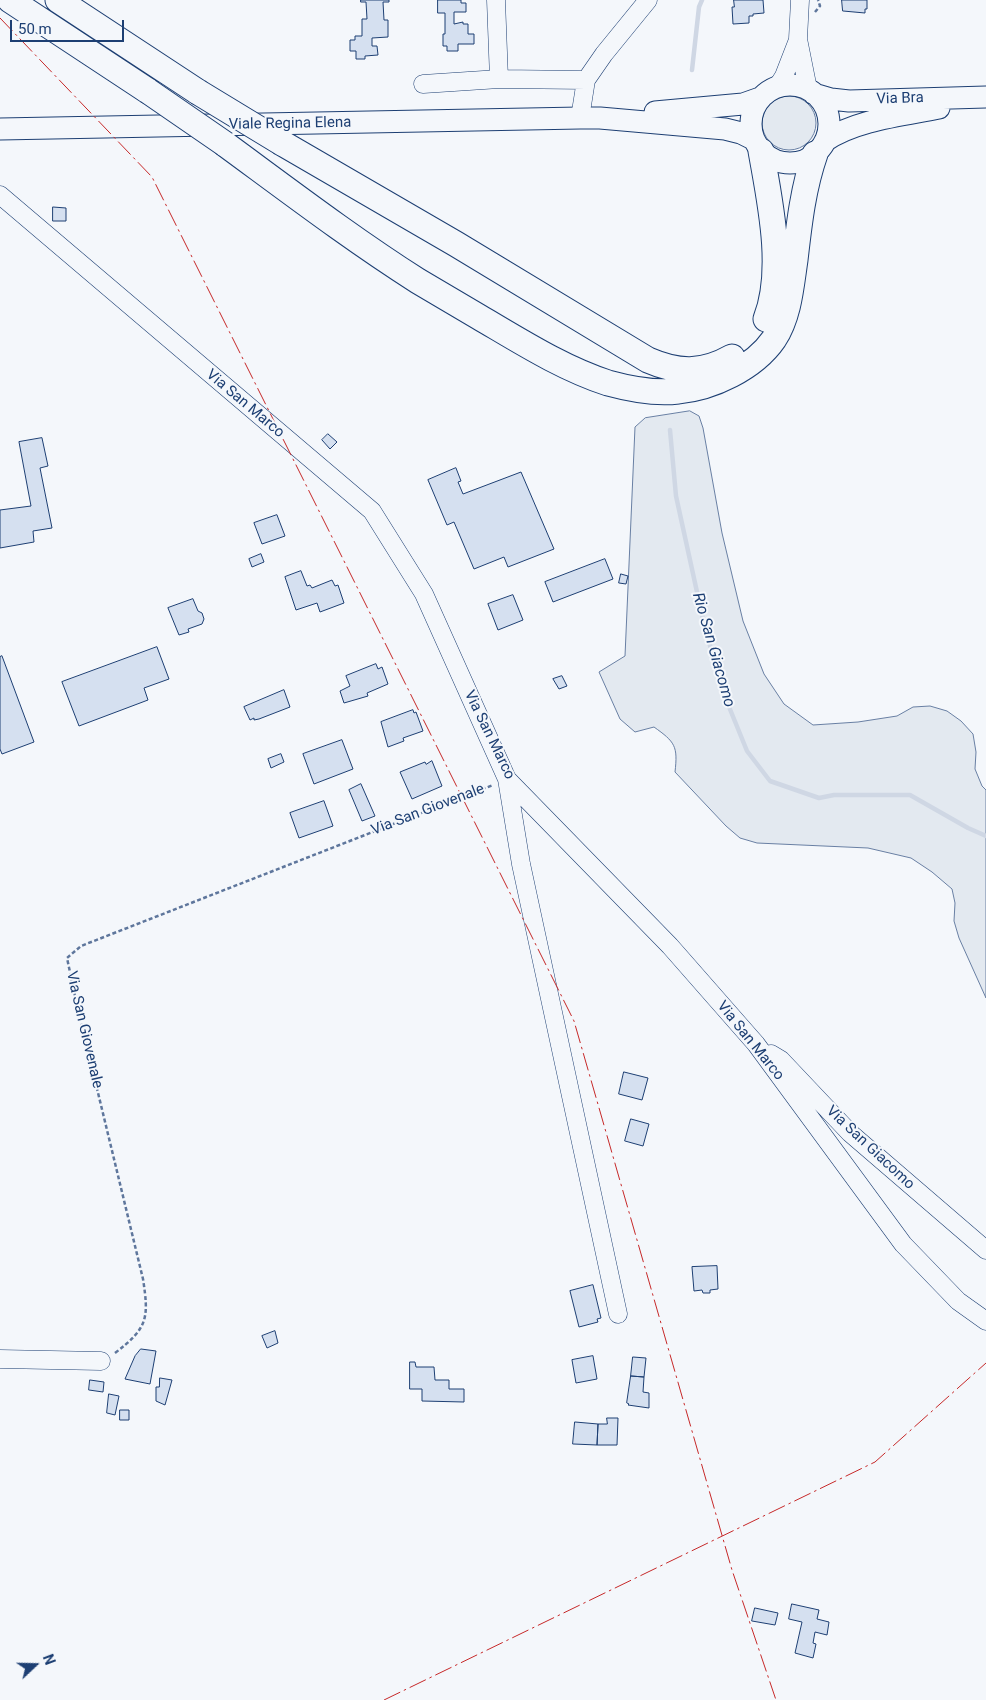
<!DOCTYPE html>
<html>
<head>
<meta charset="utf-8">
<style>
  body { margin:0 }
  #map { position:relative; width:986px; height:1700px; overflow:hidden; background:#f4f7fb; font-family:Roboto,sans-serif }
  canvas { display:block }
  .north { position:absolute; left:10px; top:1640px; width:50px; height:50px; -webkit-text-stroke:4px #f4f7fb; paint-order:stroke; rotate:69deg; font-size:14px; font-weight:700; line-height:20px; text-align:center; color:#1d3f73 }
  .north::after { content:''; display:block; margin:auto; width:18px; height:22px; background:#1d3f73; clip-path:polygon(50% 0,100% 100%,50% 72%,0 100%) }
  .scale { position:absolute; left:10px; top:20px; width:114px; height:22px; box-sizing:border-box; border:2px solid #1d3f73; border-top:0; padding-left:6px; font-size:15px; line-height:18px; white-space:nowrap; color:#1d3f73; -webkit-text-stroke:4px #f4f7fb; paint-order:stroke }
</style>
</head>
<body>
<div id="map">
<canvas width="986" height="1700"></canvas>
<div class="north">N</div>
<div class="scale">50 m</div>
</div>
<script>
const context = document.querySelector('canvas').getContext('2d');
context.lineJoin = 'round';
function fill(path, color) {
  context.fillStyle = color;
  context.fill(path, 'evenodd');
}
function trace(path, color, width, dash) {
  context.strokeStyle = color;
  context.lineWidth = width;
  context.lineCap = dash ? 'butt' : 'round';
  context.setLineDash(dash || []);
  context.stroke(path);
}
function write(font, color, halo, rows, align = 'center') {
  context.font = font + ' Roboto,sans-serif';
  context.lineWidth = 4;
  context.setLineDash([]);
  context.textBaseline = 'middle';
  context.strokeStyle = halo;
  context.fillStyle = color;
  for (const [text, x, y, turn = 0] of rows) {
    context.save();
    context.translate(x, y);
    context.rotate((+turn || 0) * Math.PI / 180);
    context.textAlign = isNaN(turn) ? turn : align;
    if (halo) context.strokeText(text, 0, 0);
    context.fillText(text, 0, 0);
    context.restore();
  }
}
const green = new Path2D(`
  M762 123a27 27 0 1 1 54 0a27 27 0 1 1-54 0Z
  M690,411L699,416L703,428L722,533L743,621L764,674L784,704L813,725L858,722L897,716L913,707L930,706L947,711L961,721L973,734L976,752L975,769L982,786L986,790V998L959,938L954,921L955,903L952,889L932,872L911,858L868,848L757,843L740,838L726,826L675,772C678,746 675,742 654,727L635,732L620,719L599,672L625,656L635,427L645,418Z`);
fill(green, '#e3e9f0');
trace(green, '#687fa3', 1);
trace(new Path2D(`
  M692,70L699,7L702,0
  M670,430L676,496L704,624L723,692L747,751L770,781L819,798L834,795H910L968,828L986,836`), '#cfd7e4', 4.5);
const building = new Path2D(`
  M361,0H389V2H383L384,20H388V37L372,38V46H377L378,55L365,56V59H356V51H350V40H355V36H362V19H367L366,2H361Z
  M438,0H461V3H466V12H454V24L463,22V24H468V34H474V44H458V51H447V46H443V34H445V13H438Z
  M734,0H763L764,13L753,14V16H749V23L733,24L732,7H734Z
  M842,0H867V9H865V13L843,11Z
  M53,207L66,208V221H53Z
  M328,434L337,442L330,449L322,440Z
  M42,438L48,466L40,468L52,528L33,531L34,542L0,548V510L31,506L19,442Z
  M456,468L461,481L458,482L463,494L521,472L554,549L508,567L504,557L474,569L454,522L447,525L428,480Z
  M277,515L285,536L262,544L254,523Z
  M261,554L264,562L252,567L249,559Z
  M605,559L613,579L553,602L545,582Z
  M301,571L307,586L310,585L312,588L332,580L335,586L338,585L344,603L320,612L317,603L296,610L285,577Z
  M621,574L628,576L626,584L619,583Z
  M513,595L523,620L498,630L488,604Z
  M193,599L198,611L202,613L204,619L202,624L188,629L189,632L179,635L168,608Z
  M157,647L169,679L144,688L148,700L79,726L62,682Z
  M2,656L34,742L2,754L0,749V657Z
  M376,664L378,669L382,667L388,684L367,693L368,696L344,703L340,691L350,686L346,676Z
  M562,676L567,686L559,689L553,679Z
  M284,690L290,707L259,719L254,720V718L250,720L244,707Z
  M413,710L414,713L416,712L423,731L403,738L404,741L388,747L381,722Z
  M342,740L353,769L314,784L303,754Z
  M281,754L284,762L271,768L268,759Z
  M432,761L442,786L412,799L400,772L425,762L426,764Z
  M361,784L375,816L362,821L349,790Z
  M324,801L333,826L299,838L290,813Z
  M624,1072L648,1078L642,1100L619,1094Z
  M631,1119L649,1124L643,1146L625,1141Z
  M717,1266L718,1289L710,1290V1293H703L702,1290L694,1291L692,1267Z
  M593,1285L601,1318L597,1319L598,1322L579,1327L570,1291Z
  M275,1331L278,1343L267,1348L262,1336Z
  M141,1349L156,1351L150,1384L125,1379L135,1356Z
  M593,1356L597,1379L576,1383L572,1360Z
  M633,1357L646,1358L644,1377L631,1376Z
  M410,1362H415L416,1367H434L435,1380H449V1389H464V1402L422,1401V1389H410Z
  M631,1376L644,1377L643,1392L649,1393V1408L628,1405L629,1404L627,1403Z
  M160,1378L172,1380L165,1405L156,1401V1387H159Z
  M90,1380L104,1382L103,1392L89,1390Z
  M109,1394L119,1396L115,1415L107,1413Z
  M120,1410H129V1420H120Z
  M607,1418H618L617,1445H597L598,1424H607Z
  M575,1422L598,1424L597,1445L573,1444Z
  M792,1604L819,1610L817,1619L829,1622L827,1635L815,1632L813,1643L816,1644L813,1658L795,1653L802,1622L789,1619Z
  M755,1608L778,1613L775,1625L752,1621Z`);
fill(building, '#d5e0f0');
trace(building, '#1d3f73', 1);
const minor = new Path2D(`
  M496,0L499,79
  M800,0L798,39L808,89
  M423,84L499,79L586,80
  M777,87L784,76L798,40
  M580,118L586,80L604,54L648,0
  M0,195L372,511L424,594L507,779L670,946L756,1044L903,1244L958,1301L986,1321
  M507,779L521,864L618,1314
  M771,1054L781,1060L850,1133L986,1250
  M0,1359L101,1361`);
const major = new Path2D(`
  M751 124a39 39 0 1 1 78 0a39 39 0 1 1-78 0Z
  M814,94L831,99L849,101L986,97
  M655,112L743,104L760,98
  M0,129L580,118H600L725,129L741,133L753,139
  M825,141C855,120 904,115 939,108`);
const highway = new Path2D(`
  M10,0L148,91
  M58,0L198,92
  M282,143L456,244L648,360C678,373 702,374 732,357
  M225,144C289,191 352,239 418,281C438,293 459,305 479,317C520,341 562,368 608,383C630,389 655,394 678,391C712,388 754,368 774,339C789,316 791,287 795,260C799,225 803,188 815,154
  M761,151C770,202 785,270 766,319`);
trace(minor, '#1d3f73', 19);
trace(major, '#1d3f73', 23);
trace(highway, '#1d3f73', 27);
trace(new Path2D(`
  M815,12L820,6L818,0
  M115,1353C148,1328 149,1318 143,1279L78,1010L67,958L81,946L493,785`), '#5e769c', 2.5, [4, 2.5]);
trace(minor, '#f4f7fb', 18);
trace(major, '#f4f7fb', 21);
trace(highway, '#f4f7fb', 25);
const highwayBridge = new Path2D(`
  M148,91L225,144
  M198,92L282,143`);
trace(highwayBridge, '#1d3f73', 27, []);
trace(highwayBridge, '#f4f7fb', 25);
trace(new Path2D(`
  M0,18L152,177L574,1021L732,1570L776,1700
  M384,1700L875,1462L986,1363`), '#c62828', 1, [18, 4, 2.5, 4]);
write('15px', '#1d3f73', '#f4f7fb', [
  ["Via Bra",900,99,-2],
  ["Viale Regina Elena",290,124,-1],
  ["Via San Marco",245,404,40],
  ["Via San Marco",489,735,64],
  ["Via San Giovenale",428,810,-21],
  ["Via San Giovenale",84,1030,77],
  ["Via San Marco",750,1041,51],
  ["Via San Giacomo",870,1148,43]
]);
write('italic 16px', '#1d3f73', '#f4f7fb', [
  ["Rio San Giacomo",713,650,74]
]);
</script>
</body>
</html>
